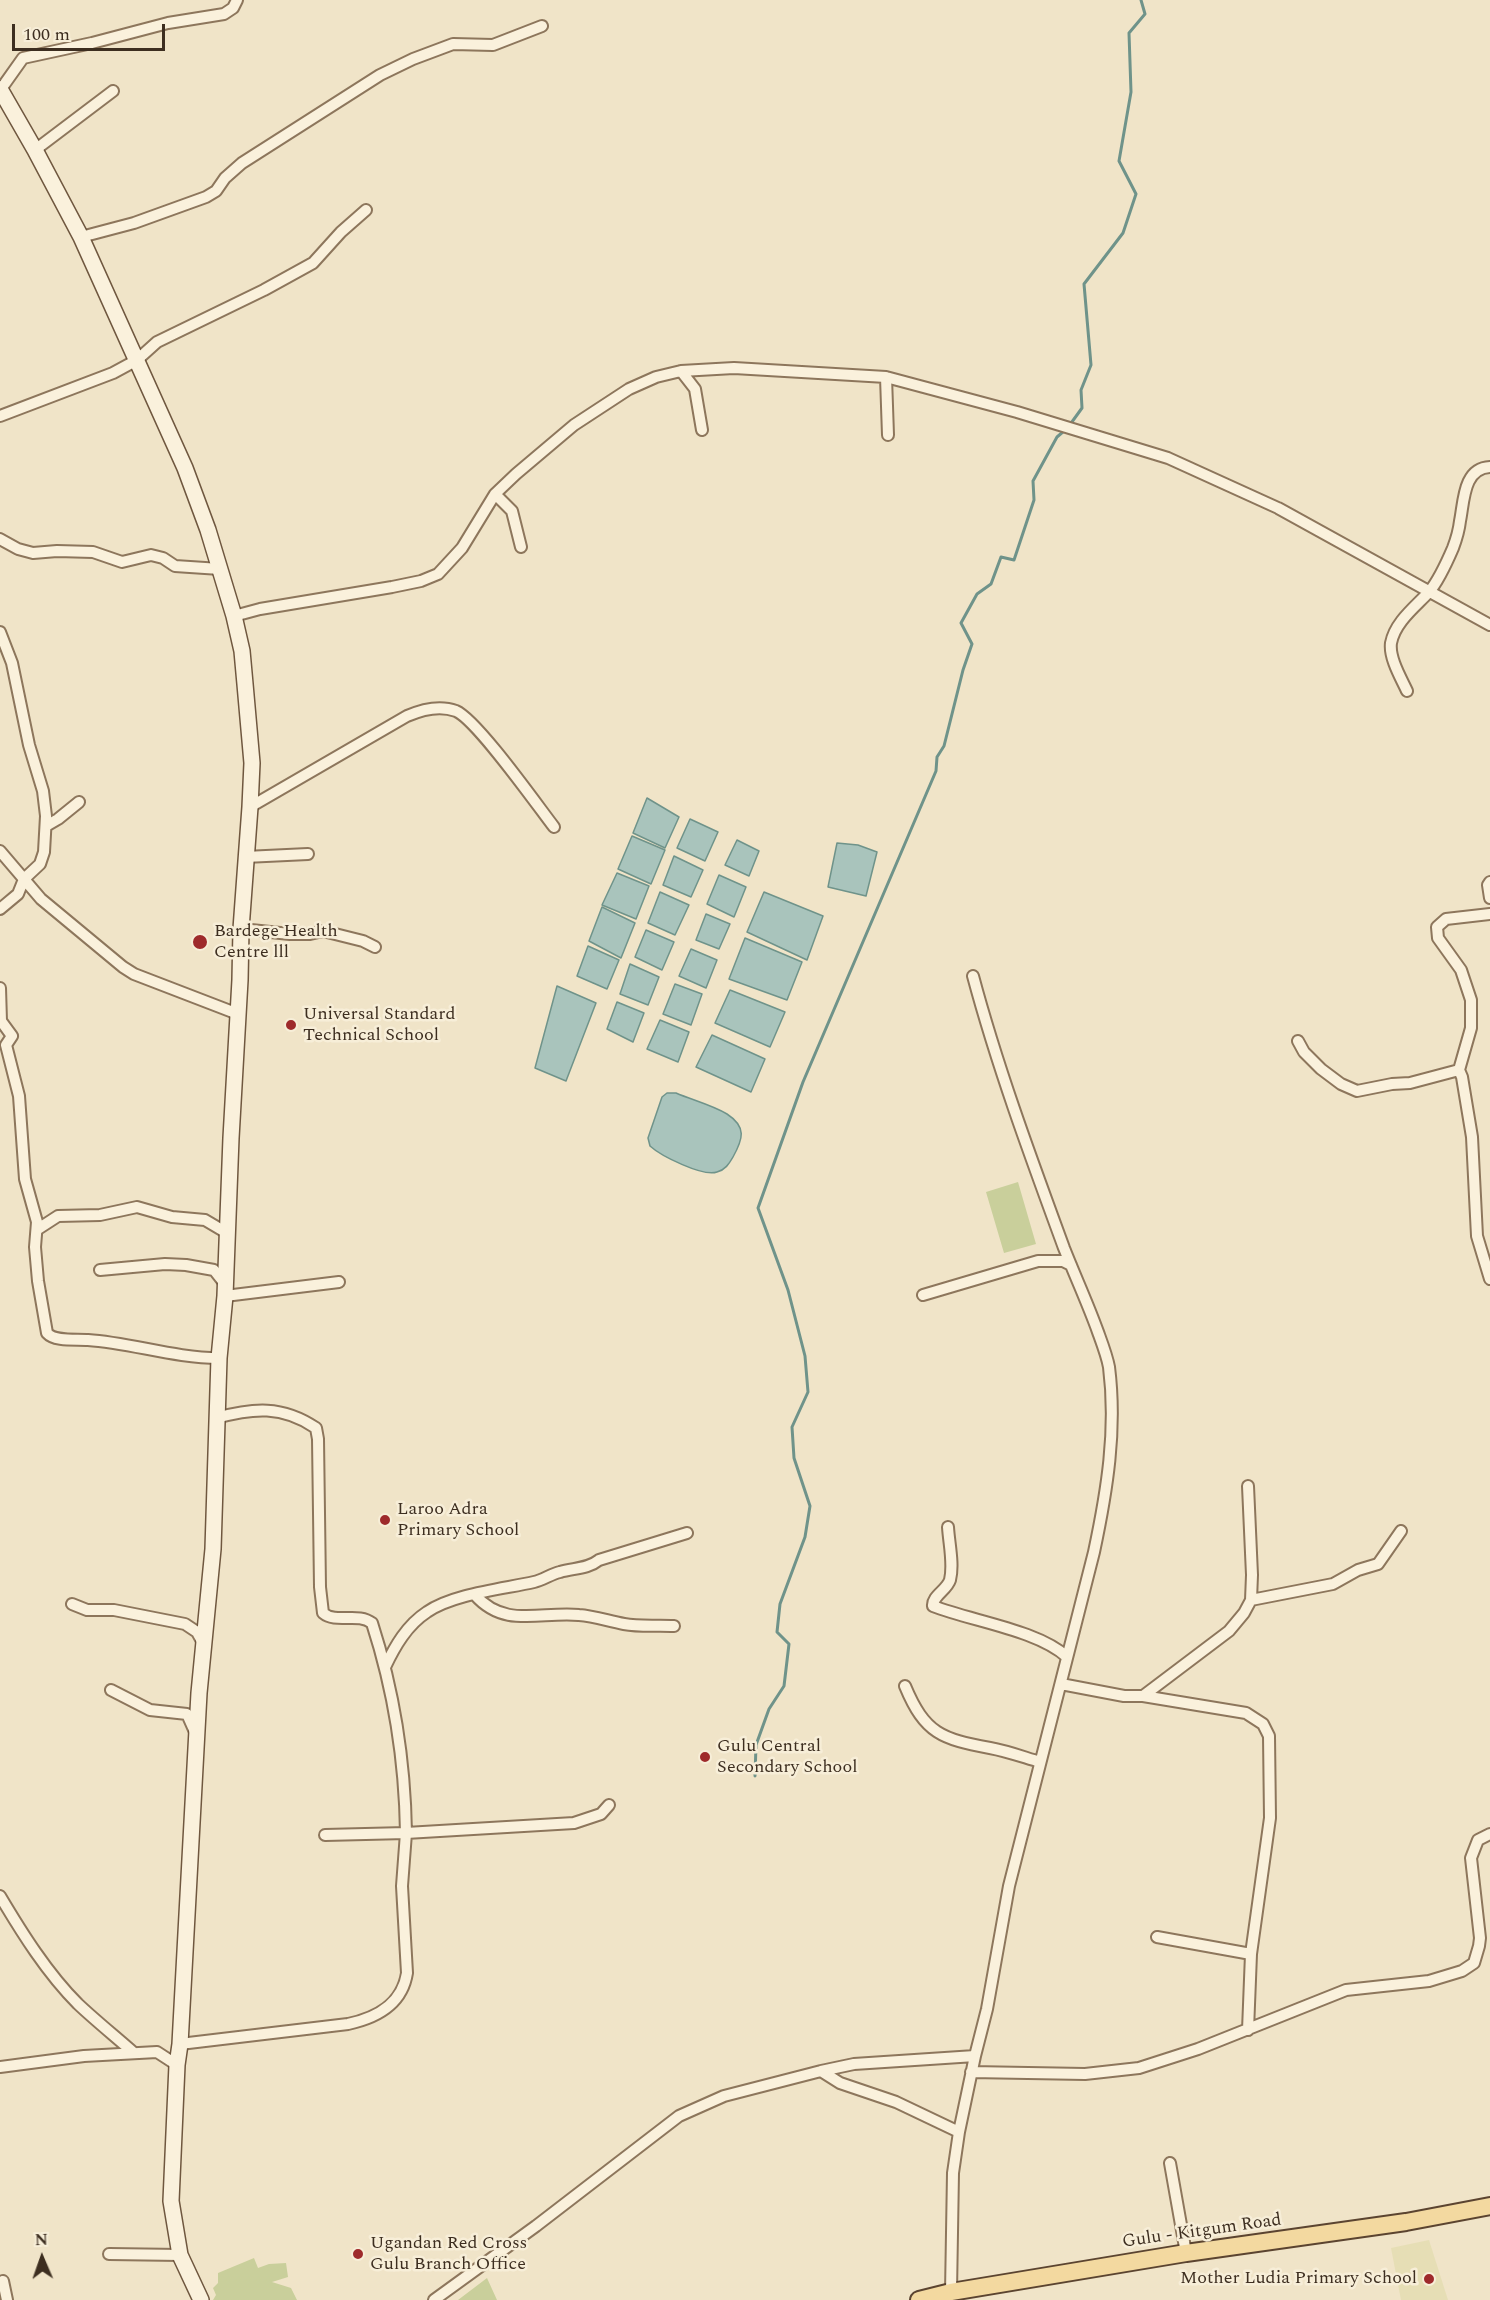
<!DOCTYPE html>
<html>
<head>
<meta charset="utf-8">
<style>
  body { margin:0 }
  #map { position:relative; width:1490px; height:2300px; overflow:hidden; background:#f0e4c8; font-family:Spectral,serif }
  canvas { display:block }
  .north { position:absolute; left:12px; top:2228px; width:60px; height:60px; -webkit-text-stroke:4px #f7eed8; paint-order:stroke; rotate:358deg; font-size:16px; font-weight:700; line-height:24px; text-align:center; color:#3d2e20 }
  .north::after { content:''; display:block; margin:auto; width:21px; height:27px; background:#3d2e20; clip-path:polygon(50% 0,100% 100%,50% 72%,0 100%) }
  .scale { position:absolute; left:12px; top:24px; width:153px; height:27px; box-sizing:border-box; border:3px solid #3d2e20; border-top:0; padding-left:8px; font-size:18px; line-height:21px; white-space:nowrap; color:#3d2e20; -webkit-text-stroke:4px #f7eed8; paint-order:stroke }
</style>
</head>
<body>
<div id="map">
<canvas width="1490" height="2300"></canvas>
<div class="north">N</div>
<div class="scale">100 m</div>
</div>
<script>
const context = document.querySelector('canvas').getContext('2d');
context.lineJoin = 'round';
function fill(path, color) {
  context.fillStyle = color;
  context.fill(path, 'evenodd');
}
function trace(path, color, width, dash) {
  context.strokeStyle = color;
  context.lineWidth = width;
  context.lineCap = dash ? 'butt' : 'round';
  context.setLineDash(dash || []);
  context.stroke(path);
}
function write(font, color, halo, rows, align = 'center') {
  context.font = font + ' Spectral,serif';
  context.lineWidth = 5;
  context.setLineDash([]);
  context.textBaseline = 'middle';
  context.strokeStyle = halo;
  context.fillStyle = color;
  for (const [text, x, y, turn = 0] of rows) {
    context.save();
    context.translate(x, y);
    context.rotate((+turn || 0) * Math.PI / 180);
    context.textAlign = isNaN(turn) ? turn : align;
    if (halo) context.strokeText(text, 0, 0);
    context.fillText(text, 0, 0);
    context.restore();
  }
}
fill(new Path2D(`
  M1429,2240L1448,2300H1401L1391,2248Z`), '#e6deb5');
fill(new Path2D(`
  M1018,1182L1036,1244L1004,1253L986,1192Z
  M254,2258L258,2268L269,2264L286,2263L288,2277L272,2282L291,2288L297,2300H213L216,2295L213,2288L218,2283V2273Z
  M487,2278L497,2300H457H458Z`), '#c9cf9b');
const water = new Path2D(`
  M647,798L679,817L665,848L633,833Z
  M690,819L718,832L705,861L677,848Z
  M632,836L665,850L651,884L618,869Z
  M737,840L759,851L749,876L725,865Z
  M837,843L858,845L877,852L866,896L828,887Z
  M674,856L703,870L691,897L663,885Z
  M617,873L649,886L636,919L602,905Z
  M719,875L746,887L734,917L707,904Z
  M660,892L689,905L675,935L648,923Z
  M764,892L823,916L807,960L747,932Z
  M602,907L635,923L621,958L589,941Z
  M706,914L730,924L719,949L696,940Z
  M646,930L674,942L662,970L635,957Z
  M745,938L802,962L787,1000L729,979Z
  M588,946L619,960L607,989L577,976Z
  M691,949L717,960L706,988L679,976Z
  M630,964L659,977L648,1005L620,994Z
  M675,984L702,994L691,1025L663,1014Z
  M557,986L596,1003L566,1081L535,1068Z
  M730,990L785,1012L770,1047L715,1023Z
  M617,1002L644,1013L633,1042L607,1029Z
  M660,1020L689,1032L678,1062L647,1049Z
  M712,1035L765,1059L751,1092L696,1067Z
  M667,1093H676C692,1100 712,1105 727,1114C747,1127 743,1139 733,1157C729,1164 725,1170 717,1172C703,1177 661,1156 650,1146L648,1138L662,1097Z`);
fill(water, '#a9c4bc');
trace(water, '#6f938a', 1.5);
trace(new Path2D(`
  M1069,426L1082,408L1081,390L1091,365L1084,284L1123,233L1136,194L1119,161L1131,92L1129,33L1145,14L1141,0
  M755,1776L756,1745L769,1709L784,1686L789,1644L777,1632L780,1604L805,1537L810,1506L794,1458L792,1427L808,1392L805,1356L788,1290L758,1208L803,1082L936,771L937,757L944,746L963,670L972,644L961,623L977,594L991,584L1001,557L1014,560L1034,500L1033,481L1057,437L1064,431`), '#6f938a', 3);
const street = new Path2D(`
  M1,89L23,58L92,43L168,23L224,14L233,8L237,0
  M35,150L113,91
  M81,237L134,223L206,197L216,191L225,178L242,163L380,75L413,59L453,44L493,45L542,26
  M681,371L695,389L702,430
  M886,377L888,435
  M0,416L113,373L137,360L157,342L264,290L313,263L341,232L366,210
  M495,494L512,511L521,547
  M0,539L18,549L33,553L57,551L93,552L122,562L151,555L163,558L175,566L220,569
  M234,616L260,609L392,587L421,581L438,574L462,548L495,494L516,474L574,425L629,389L656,377L681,371L734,368L886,377L1017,412L1168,458L1278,508L1490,625
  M0,632L12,663L29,745L43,791L46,816L44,852L40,864L24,879L18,894L0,909
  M1407,691C1401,678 1389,658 1391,643C1395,622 1415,607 1429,592C1439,580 1447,562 1453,548C1456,540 1459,530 1460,521C1464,502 1463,468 1490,467
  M250,807L407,716C423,709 440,705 456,711C477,720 537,805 554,827
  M46,826L58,819L79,802
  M0,851L41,899L123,967L134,974L238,1014
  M245,857L308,854
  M1490,882L1488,885L1490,898
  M241,929L290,934H310L323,931L363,941L375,947
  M0,988L1,1021L12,1036L6,1045L19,1096L25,1179L37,1222L35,1247L38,1281L47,1333C55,1342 76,1339 88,1340C132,1343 174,1358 219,1358
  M1298,1041L1304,1052L1321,1069L1341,1084L1357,1091L1392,1084L1410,1083L1459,1070L1462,1077L1472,1137L1477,1236L1490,1279
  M1459,1070L1471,1028V1000L1461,970L1438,938L1437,927L1446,919L1490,914
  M38,1229L58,1216L100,1215L137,1207L172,1217L205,1220L227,1233
  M100,1270L165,1264L186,1265L214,1270L225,1284
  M923,1295L1038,1261H1063L1071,1265
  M225,1296L339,1282
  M216,1418C253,1408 282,1405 316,1428L318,1439L320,1587L323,1613C336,1624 358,1612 372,1623C394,1691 405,1762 406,1833L325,1835
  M948,1527C949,1544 954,1564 950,1580C947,1590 932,1596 933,1606C971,1621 1038,1630 1067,1657
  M475,1595C505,1629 541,1611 579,1615C594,1616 608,1621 624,1624C640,1627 658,1625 674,1626
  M1251,1600L1333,1584L1358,1570L1378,1564L1401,1531
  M72,1604L87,1610H114L185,1624L197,1632L203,1643
  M385,1667C395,1646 407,1625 427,1612C453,1594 503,1589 534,1582C543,1580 551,1574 560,1572C573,1568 588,1569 599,1560L687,1533
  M1061,1684L1124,1696H1143L1229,1631L1244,1613L1251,1600L1252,1575L1248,1486
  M905,1686C925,1734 942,1739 990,1748C1007,1751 1023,1757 1040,1762
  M111,1690L150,1710L187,1714L195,1732
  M1143,1696L1246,1713L1263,1724L1269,1736L1270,1818L1251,1954L1248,2030
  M0,1896C22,1933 47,1973 78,2004C96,2021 116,2037 134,2053
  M1157,1937L1251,1954
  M180,2044L348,2024C376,2018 402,2005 407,1973L402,1886L406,1833L574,1823L601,1814L609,1805
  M0,2067L84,2056L157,2052L177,2065
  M821,2071L854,2064L975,2056
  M971,2072L1085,2074L1139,2068L1198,2049L1346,1990L1429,1981L1462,1971L1474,1963L1479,1946L1480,1938L1471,1858L1478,1840L1490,1834
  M959,2132L975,2056L987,2009L1009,1886L1094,1552C1107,1491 1117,1430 1109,1367C1107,1356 1102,1343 1098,1332C1088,1304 1075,1276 1064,1248C1031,1158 998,1069 973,976
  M1170,2163L1186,2253
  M109,2254L180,2255
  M3,2281L7,2300
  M434,2300L536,2226L679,2116L724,2096L821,2071L840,2083L896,2102L959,2132L953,2173L951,2292`);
const secondary = new Path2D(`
  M0,89L35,150L81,237L185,468L208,530L234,616L242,651L245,684L252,763L250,807L241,929L240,980L231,1138L225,1296L219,1358L213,1549L199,1693L180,2044L177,2065L171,2201L180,2255L201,2300`);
const primary = new Path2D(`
  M919,2300L951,2292L1186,2253L1406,2222L1490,2206`);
trace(street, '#8d765c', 14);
trace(secondary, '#6f573f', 18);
trace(primary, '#5b4430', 20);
trace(street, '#faf1dc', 10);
trace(secondary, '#faf1dc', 15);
trace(primary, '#f3d9a0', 16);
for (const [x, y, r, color] of [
  [200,942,8,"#9e2a2b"],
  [291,1025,6,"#9e2a2b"],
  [385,1520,6,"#9e2a2b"],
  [705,1757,6,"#9e2a2b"],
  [358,2254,6,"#9e2a2b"],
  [1429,2279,6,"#9e2a2b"]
]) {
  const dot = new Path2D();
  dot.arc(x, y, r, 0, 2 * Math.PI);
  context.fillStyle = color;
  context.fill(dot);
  trace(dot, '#f7eed8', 2);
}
write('18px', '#3d2e20', '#f7eed8', [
  ["Bardege Health",214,932],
  ["Centre lll",214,953],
  ["Universal Standard",303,1015],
  ["Technical School",303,1036],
  ["Laroo Adra",397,1510],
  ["Primary School",397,1531],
  ["Gulu Central",717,1747],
  ["Secondary School",717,1768],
  ["Ugandan Red Cross",370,2244],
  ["Gulu Branch Office",370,2265],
  ["Mother Ludia Primary School",1417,2279,"right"]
], 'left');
write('18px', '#3d2e20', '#f7eed8', [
  ["Gulu - Kitgum Road",1202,2232,-8]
]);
</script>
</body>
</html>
